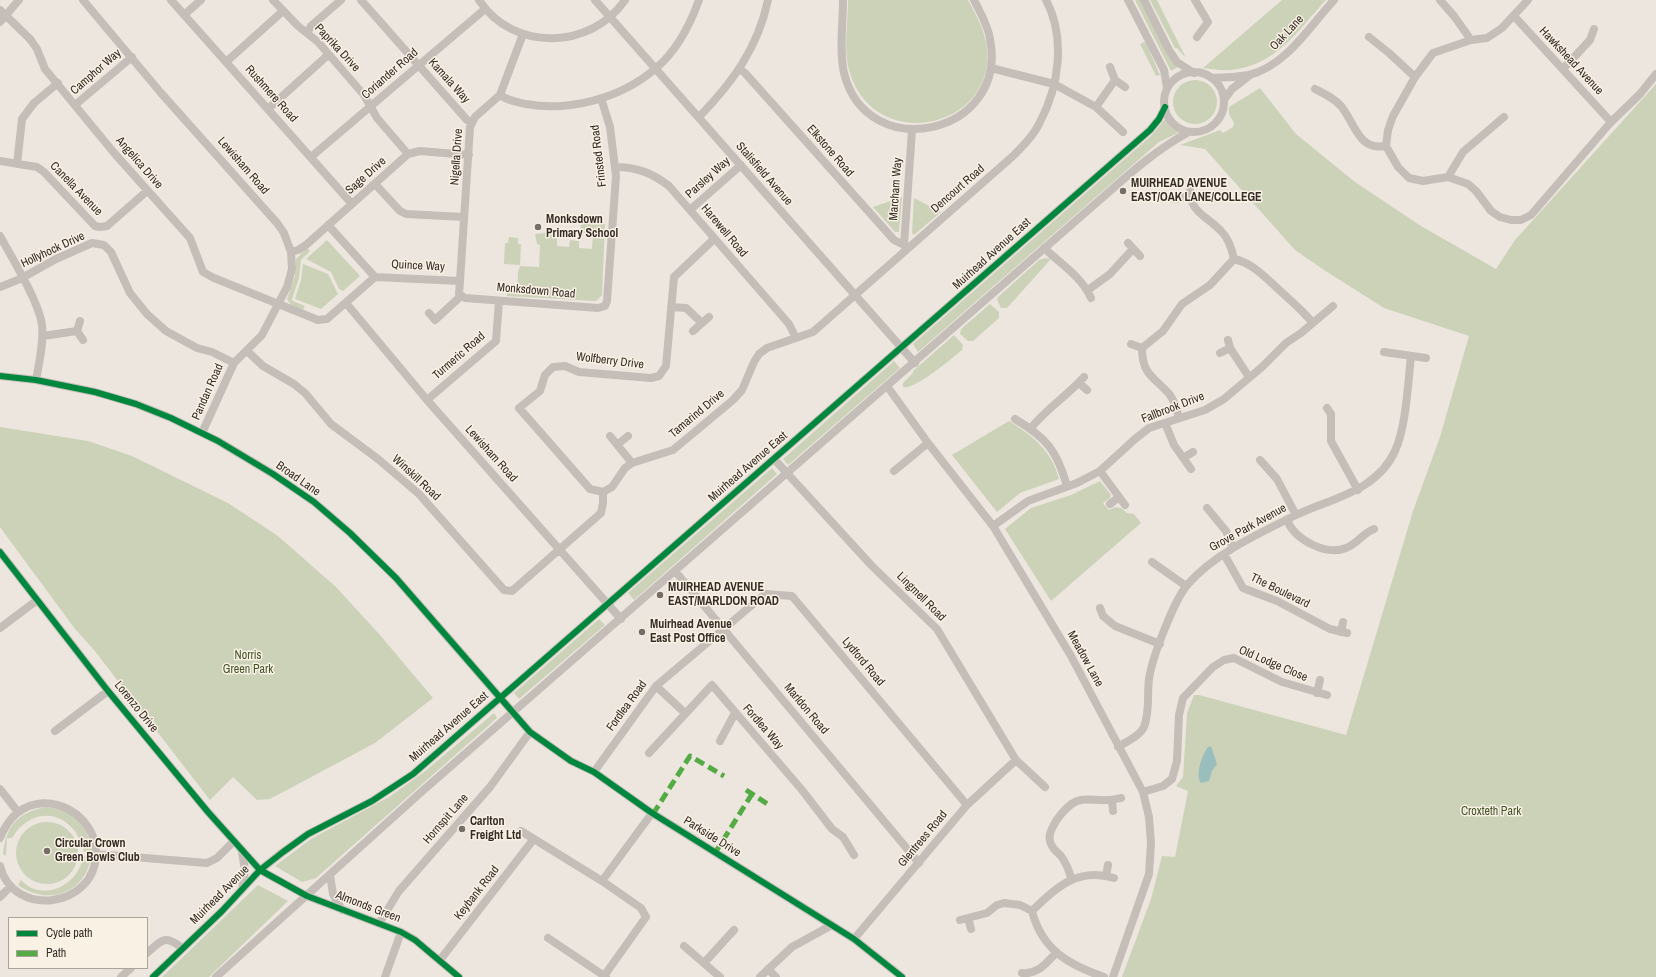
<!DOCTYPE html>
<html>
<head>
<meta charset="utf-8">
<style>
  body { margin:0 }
  #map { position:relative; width:1656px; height:977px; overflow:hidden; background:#ece6df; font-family:"Archivo Narrow",sans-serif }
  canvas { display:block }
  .legend { position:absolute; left:8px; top:917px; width:140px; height:52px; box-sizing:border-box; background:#faf1e5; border:1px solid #aba299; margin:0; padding:5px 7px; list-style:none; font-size:12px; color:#352c26 }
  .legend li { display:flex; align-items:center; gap:8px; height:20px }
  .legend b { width:20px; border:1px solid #aba299 }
</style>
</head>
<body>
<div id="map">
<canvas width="1656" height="977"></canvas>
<ul class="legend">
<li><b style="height:5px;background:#00873e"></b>Cycle path</li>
<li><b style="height:5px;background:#54ab44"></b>Path</li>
</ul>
</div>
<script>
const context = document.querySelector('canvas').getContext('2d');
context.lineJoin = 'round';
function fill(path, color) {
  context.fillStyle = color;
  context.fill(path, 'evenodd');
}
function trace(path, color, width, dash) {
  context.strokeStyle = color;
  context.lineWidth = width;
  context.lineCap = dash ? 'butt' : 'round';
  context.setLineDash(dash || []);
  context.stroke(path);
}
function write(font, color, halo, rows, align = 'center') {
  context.font = font + ' "Archivo Narrow",sans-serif';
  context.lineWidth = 3;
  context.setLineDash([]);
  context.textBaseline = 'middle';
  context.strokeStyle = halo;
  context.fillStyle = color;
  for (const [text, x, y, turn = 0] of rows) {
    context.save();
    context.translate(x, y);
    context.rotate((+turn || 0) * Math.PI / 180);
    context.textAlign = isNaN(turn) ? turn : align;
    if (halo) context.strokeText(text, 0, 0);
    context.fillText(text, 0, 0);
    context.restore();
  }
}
fill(new Path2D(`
  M848,0H968C975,13 983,27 986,42C1002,127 876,157 850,73C843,51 848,23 848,0Z
  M1135,0H1140L1170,57L1178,67L1171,71Z
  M1150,0H1157L1186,58L1177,48H1175Z
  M1282,0H1326C1297,31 1277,65 1231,70C1223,71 1212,69 1203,68Z
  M1144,42L1146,43L1160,75L1156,76L1140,44Z
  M1173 102a22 22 0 1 1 44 0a22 22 0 1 1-44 0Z
  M1656,84V977H1122L1151,899L1162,856L1175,857L1188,791L1176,786L1183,777L1187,713L1194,695H1199L1346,735L1413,511L1440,437L1469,336L1384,308L1324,270L1295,250L1205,149L1180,145L1220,130L1223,133L1233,127L1234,123L1229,114V107L1260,88L1296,134L1355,182L1421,226L1496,269L1515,240Z
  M1166,118L1173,127L1180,132L1159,142L918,352L913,344L1151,136Z
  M902,197L899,232H895L873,207Z
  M914,198L941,212L914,235L912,233Z
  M581,222L605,224L602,295L596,301L507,296V293H517L518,272L520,266L539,267L540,245L537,244L535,234L557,232V246L569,247L570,240L579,241V248L592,249L593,234L580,233Z
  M509,237L518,238V244H521L520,265L504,264L505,243H508Z
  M327,240L360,276L343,291L339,289L331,272L306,259Z
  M307,248L310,251L301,260L299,278L292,299L293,301L305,306L303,310L291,305L287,299L295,276L296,259Z
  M1045,258L1051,259L1007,308H1001L997,300L998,297L1039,260Z
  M303,264L328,274L338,294L321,309L295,299L301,280Z
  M990,304L999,312V318L973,341H968L960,334L961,329Z
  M954,335L963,345L962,350C951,359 915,390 903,387V383L913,373V371Z
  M894,361L900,368L788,465L783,459Z
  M1009,421C1033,436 1052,451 1059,479L1020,493L997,512L952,455Z
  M0,427L88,441L132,456L228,503L278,536L336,587L380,635L433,698L375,743L270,799L257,800L233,777L210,800L94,650L75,629L0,527Z
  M772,468L777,474L634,600L628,593Z
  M1100,481L1111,495L1110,498L1103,503L1109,510L1115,507L1121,508L1127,513L1134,514L1141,523L1051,601L1005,529L1031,508L1071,495Z
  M599,619L605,625L519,699L514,693Z
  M494,713L497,718L316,878L302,882L275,866L311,839L389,797L424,772Z
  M45,807C74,810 87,823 92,851L84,852C75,812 34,802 12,838H7L6,856L3,854C6,826 17,813 45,807Z
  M16 853a31 31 0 1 1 62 0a31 31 0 1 1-62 0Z
  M83,856L91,857C85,894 47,906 18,885L21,880C43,904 80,884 83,856Z
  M258,885L288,901L209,977H162Z`), '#ccd2b8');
fill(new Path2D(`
  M1211,746L1217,764L1212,771L1209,781L1201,783C1195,774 1202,755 1208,747Z`), '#9abdbe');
trace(new Path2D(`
  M83,0L161,93L277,223L284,233L291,252L292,269L287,287L262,335L234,363L202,433
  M171,0L352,204
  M273,0L298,26L318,42L364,95L377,118L408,154
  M361,0L467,120L472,122
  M479,0C513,52 591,50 625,0
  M595,0L915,363
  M843,0C843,23 839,50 844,73C867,166 1009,135 990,39C988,25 980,12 974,0
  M1128,0L1164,70L1167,88
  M1144,0L1169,50L1177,62L1194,73
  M1195,0L1208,22L1197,37
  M1440,0L1454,16L1471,40
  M1528,0L1502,28L1487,38L1471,40L1433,53L1415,77L1393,116L1388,130L1386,146L1398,167L1409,178L1423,181L1448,177L1468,184L1476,191L1491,211L1500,217L1511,220H1521L1531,215L1611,122L1640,94L1656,74
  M0,10L30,39L37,49L45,69L115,154L190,238L203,272L214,278L318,320L327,319L375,277L328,225
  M184,15L201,0
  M1514,16L1611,122
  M0,22L19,0
  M307,33L311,26L341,0
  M523,34L500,95L475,117L470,127L460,281L459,294L465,298L598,308L605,306L607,301L616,176L610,127L601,98
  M1369,37L1389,53L1415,77
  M226,62L283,11
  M1110,67L1115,80
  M991,68L1054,84L1096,107L1123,132
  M740,69L745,73L894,240L904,245
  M1563,69L1590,40L1594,29
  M1164 102a30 30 0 1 1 60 0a30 30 0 1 1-60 0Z
  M1212,78C1225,78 1237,77 1249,75C1286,66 1310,26 1334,0
  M1315,89C1325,94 1334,98 1341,106C1355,123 1358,151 1386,146
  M500,95C508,101 517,102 526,104C570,112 621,98 655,69C676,52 690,25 699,0
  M1224,100L1232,89L1250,75
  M75,105L132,57
  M1096,107L1115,80L1125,87
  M268,109L328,55
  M699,117C732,83 758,48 768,0
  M311,157L485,9
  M0,161L37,167L44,172L95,226L100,227L107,226L147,191
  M17,164L22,119L34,103L58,83
  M615,167C637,167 652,173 669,186L789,324L796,338
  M1448,177L1463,152L1504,117
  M375,184L400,211L406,214L464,217
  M1190,186C1189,213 1205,214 1221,231C1229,239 1232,249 1234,259
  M1175,199L1190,196
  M690,210L741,165
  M0,236C12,258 39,302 42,325C44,343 39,363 36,380
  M1128,243L1140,256
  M1044,248C1061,264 1082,277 1091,298
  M906,249L904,245L912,130
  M291,252L298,250L306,245L408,154L420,151L469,155
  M1234,259C1252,263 1264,276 1277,288C1290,300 1301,309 1313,323
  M375,277L460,281
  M0,287L20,279L56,259L92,243L104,245L111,252L130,293L147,314L166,331L197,348L212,352L234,363
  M1088,290L1110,274L1133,249
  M346,303L427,400L621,619
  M671,307L686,308L702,323
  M429,313L435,320L461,296
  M80,321L77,331L83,340
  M693,331L709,317
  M43,336L77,331
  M1228,340L1230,348L1249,377
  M1131,344L1142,348
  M247,351L263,366L294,384L305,393L331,424L378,459L419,494L504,590L512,591L601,513L603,503V492L612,487L625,468L632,463L673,450L733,400L742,390L754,362L759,354L767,348L813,332L1013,156C1023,146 1034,135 1040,122C1059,86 1066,38 1046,0
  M1384,352L1426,358
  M1220,353L1230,348
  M0,376L36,380L95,392L136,404L171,418L218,441L273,474L314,502L350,533L396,578L530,732L571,761L594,772L652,813L854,939L902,977
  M1079,383L1087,390
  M887,386L928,443L993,526L1071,656L1143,792L1149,817L1151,843L1149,874L1113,977
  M427,400L496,341L499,301
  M1327,408L1331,414V441L1358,490
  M1179,418C1177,410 1175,402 1170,395C1155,377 1142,376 1142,348L1163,331L1182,304L1210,285L1234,259
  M1015,419C1047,438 1057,451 1067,486
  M1165,423L1174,445L1191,469
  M1031,428C1046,409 1067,396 1084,377
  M610,436L632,463
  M618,444L628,436
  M1183,458L1193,452
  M774,459L872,566L937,629L1016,760L1045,787
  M1260,460L1277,479L1296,515
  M894,471L928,443
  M1100,471L1125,505
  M603,492L590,489L519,408L540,391L545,375L553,367L565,366L579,372L651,378L659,376L666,366L674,277L714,239
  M1110,504L1119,497
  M1207,508L1226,531L1233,548
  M1287,520C1295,540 1326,556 1346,548C1357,544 1363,533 1374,529
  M993,526L1028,501L1077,483L1100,471L1135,439L1149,428L1205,410L1224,399L1262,367L1286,343L1301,333L1333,306
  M0,552L108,691L208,812L260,870L307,896L401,932L415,940L459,977
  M1224,554L1243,588L1277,601L1330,629L1347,633
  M1152,562L1186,586
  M675,571L919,863
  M1100,608L1103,616L1115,626L1160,644
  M0,628L36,601
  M1341,632L1343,622
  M656,686L685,713
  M1317,693L1320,680
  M55,731L108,691
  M720,741L735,713
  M1118,747C1126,742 1140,736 1144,727C1150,712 1147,694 1149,679C1152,658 1174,600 1188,584C1215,553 1260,533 1296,515C1332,498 1377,491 1395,451C1406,427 1408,384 1411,356
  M649,753L712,685L802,790L832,829L843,837L854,855
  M594,772L656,686L765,594L792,596L967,805
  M0,789L18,812
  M1143,792L1163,786L1172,779L1177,761L1179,715L1183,698L1213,667L1224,660L1234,658L1282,682L1327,695
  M1112,800L1113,811
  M521,831L602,881L641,908L646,917L604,976
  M0,838C4,828 9,820 17,813C49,788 96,815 96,853C96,908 13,919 0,866
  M242,852L245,870L242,889
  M96,854L207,863L217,858L234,841
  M330,875L333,894L342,910
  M1106,876L1108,865
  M1071,878C1069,870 1066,863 1061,856C1057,852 1053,849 1051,844C1047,836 1052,828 1056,821C1081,785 1090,807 1121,798
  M602,881L652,813
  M0,897L11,886
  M1032,911C1056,887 1078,867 1114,878
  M968,918L971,929
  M960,920L987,913L997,905L1004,903L1020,905L1032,911C1042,950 1069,965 1104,977
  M380,922L399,891L490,787L530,732
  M548,938L606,977
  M854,939L967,805L1016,760
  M684,946L720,977
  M147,953C162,940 165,934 182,948
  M440,960L533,840
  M704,963L734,930
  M768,969L776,977
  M1022,973C1038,975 1046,963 1056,953
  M121,977L131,968
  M153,977L222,911L260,870L283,852L308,834L372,801L413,774L1150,130L1159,119L1165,107
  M216,977L419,794L1110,191C1135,169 1159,148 1189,132
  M385,977L401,932
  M760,977L792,947L832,925`), '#c5beb8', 8);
trace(new Path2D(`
  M746,790L769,805
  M653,814L690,756L724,776
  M715,853L752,794`), '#54ab44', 5, [10, 5]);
trace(new Path2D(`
  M0,376L36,380L95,392L136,404L171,418L218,441L273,474L314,502L350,533L396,578L530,732L571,761L594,772L652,813L854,939L902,977
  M0,552L108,691L208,812L260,870L307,896L401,932L415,940L459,977
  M153,977L222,911L260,870L283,852L308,834L372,801L413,774L1150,130L1159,119L1165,107`), '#00873e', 6);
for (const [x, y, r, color] of [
  [1123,191,4,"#756d67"],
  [538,227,4,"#756d67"],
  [660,595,4,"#756d67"],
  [642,632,4,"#756d67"],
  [462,829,4,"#756d67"],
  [47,851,4,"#756d67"]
]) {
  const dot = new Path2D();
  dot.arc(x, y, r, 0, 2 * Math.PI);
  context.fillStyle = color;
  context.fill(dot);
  trace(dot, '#faf1e5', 1.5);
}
write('12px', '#352c26', '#faf1e5', [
  ["Oak Lane",1287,33,-47],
  ["Paprika Drive",337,48,47],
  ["Hawkshead Avenue",1571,61,47],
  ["Camphor Way",96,72,-41],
  ["Coriander Road",390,74,-41],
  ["Kamala Way",449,81,48],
  ["Rushmere Road",271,94,48],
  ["Elkstone Road",830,151,49],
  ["Frinsted Road",599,156,-97],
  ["Nigella Drive",457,157,-86],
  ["Angelica Drive",139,163,49],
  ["Lewisham Road",243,166,49],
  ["Stalisfield Avenue",764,174,49],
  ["Sage Drive",366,176,-42],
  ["Parsley Way",708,178,-42],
  ["Canella Avenue",76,189,46],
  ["Marcham Way",896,189,-86],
  ["Dencourt Road",958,189,-41],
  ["Harewell Road",724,231,50],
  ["Hollyhock Drive",53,250,-25],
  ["Muirhead Avenue East",992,254,-42],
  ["Quince Way",418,266,3],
  ["Monksdown Road",536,291,5],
  ["Turmeric Road",459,356,-41],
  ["Wolfberry Drive",610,361,7],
  ["Pandan Road",208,392,-66],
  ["Fallbrook Drive",1173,408,-21],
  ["Tamarind Drive",697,414,-40],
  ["Lewisham Road",491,454,48],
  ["Muirhead Avenue East",748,467,-41],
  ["Winskill Road",416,478,43],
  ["Broad Lane",298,479,35],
  ["Grove Park Avenue",1248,528,-29],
  ["The Boulevard",1280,591,26],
  ["Lingmell Road",921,597,45],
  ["Meadow Lane",1085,659,61],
  ["Lydford Road",863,662,50],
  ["Old Lodge Close",1273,664,23],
  ["Fordlea Road",627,706,-54],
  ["Lorenzo Drive",136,707,51],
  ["Marldon Road",806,709,50],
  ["Muirhead Avenue East",449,727,-41],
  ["Fordlea Way",763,727,49],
  ["Hornspit Lane",446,819,-49],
  ["Parkside Drive",712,837,32],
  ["Glentrees Road",923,839,-50],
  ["Keybank Road",477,893,-52],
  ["Muirhead Avenue",220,895,-45],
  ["Almonds Green",368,907,21]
]);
write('bold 12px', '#352c26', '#faf1e5', [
  ["MUIRHEAD AVENUE",1131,184],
  ["EAST/OAK LANE/COLLEGE",1131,198],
  ["Monksdown",546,220],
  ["Primary School",546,234],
  ["MUIRHEAD AVENUE",668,588],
  ["EAST/MARLDON ROAD",668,602],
  ["Muirhead Avenue",650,625],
  ["East Post Office",650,639],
  ["Carlton",470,822],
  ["Freight Ltd",470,836],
  ["Circular Crown",55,844],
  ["Green Bowls Club",55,858]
], 'left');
write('12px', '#435429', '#faf1e5', [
  ["Norris",248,656],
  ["Green Park",248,670],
  ["Croxteth Park",1491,812]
]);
</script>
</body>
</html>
